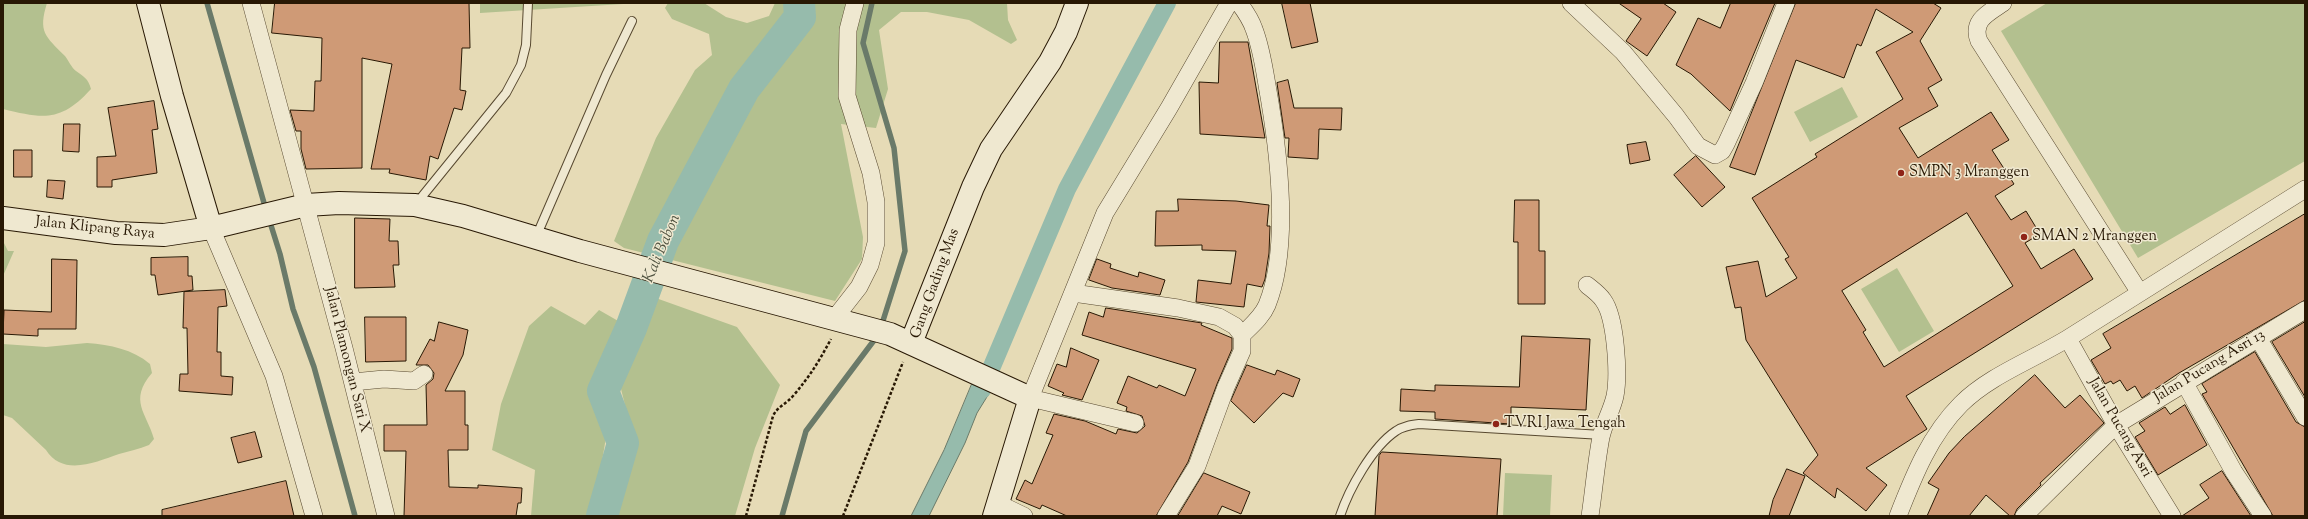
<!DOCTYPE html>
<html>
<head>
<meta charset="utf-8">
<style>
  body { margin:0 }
  #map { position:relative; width:2308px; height:519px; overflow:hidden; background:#e6dbb6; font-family:"Sorts Mill Goudy",serif }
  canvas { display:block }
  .frame { position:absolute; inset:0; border:4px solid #281804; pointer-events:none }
</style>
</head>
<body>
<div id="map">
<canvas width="2308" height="519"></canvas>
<div class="frame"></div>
</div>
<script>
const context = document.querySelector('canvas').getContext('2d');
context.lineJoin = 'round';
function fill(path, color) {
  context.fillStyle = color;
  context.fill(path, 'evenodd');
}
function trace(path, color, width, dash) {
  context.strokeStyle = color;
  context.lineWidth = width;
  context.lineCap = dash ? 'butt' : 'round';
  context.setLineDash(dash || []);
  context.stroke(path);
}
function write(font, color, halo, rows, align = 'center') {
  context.font = font + ' "Sorts Mill Goudy",serif';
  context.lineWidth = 3;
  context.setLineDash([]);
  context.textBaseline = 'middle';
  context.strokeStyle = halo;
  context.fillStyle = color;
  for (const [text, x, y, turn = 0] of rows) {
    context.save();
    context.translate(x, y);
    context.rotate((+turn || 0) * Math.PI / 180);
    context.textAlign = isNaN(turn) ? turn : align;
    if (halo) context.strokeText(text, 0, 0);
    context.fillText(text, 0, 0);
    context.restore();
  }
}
fill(new Path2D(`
  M3,3H47C38,32 45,36 65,56C69,61 71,67 76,71C84,77 88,78 91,89C61,122 44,119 3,109Z
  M480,3H639L480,13Z
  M668,3H704L726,17L747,23L769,16L775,3H1007L1008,20L1017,40L1011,44L969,20L927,12H901L879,30L888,89L876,128L841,124L863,237L862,259L835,301L624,248L614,241L656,138L695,70L712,55L709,34L672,19L665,8Z
  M2047,3H2305V161L2138,258L2001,31Z
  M1842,87L1858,117L1810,142L1794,112Z
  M3,241L8,251H14L3,276Z
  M1897,268L1934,331L1899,352L1861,289Z
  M653,297L737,327L780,385L755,448L735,516H618L636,449L620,385Z
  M551,306L585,325L599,310L620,322L592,392L608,425L593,516H531L535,470L492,450L501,404L529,326Z
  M87,343C111,345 132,349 150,364L152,373C128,401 147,413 154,439L149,445C139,449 129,451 119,454C96,462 63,477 46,450L12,418L3,415V344L46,347Z
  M1505,473L1552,475L1550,516H1503Z`), '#b3c08f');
const water = new Path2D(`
  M972,384L990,392L977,413L965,443L929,516H911L944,450Z`);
fill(water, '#96bbac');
trace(water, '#6a7a69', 1);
trace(new Path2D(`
  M207,3L266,210
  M872,3L863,43L894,148L905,251L881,327
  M269,219L280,254L293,309L314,367L355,516
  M782,516L806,431L878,335`), '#6a7a69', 5.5);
trace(new Path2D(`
  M982,390L1067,189L1167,3`), '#96bbac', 18);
trace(new Path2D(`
  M602,516L623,443L603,391L631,328L663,241L744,89L800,17L799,3`), '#96bbac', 32);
const building = new Path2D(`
  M275,3H469L470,48H462L460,90L466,91L462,110L454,108L438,159L430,156L426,180L389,173L390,169H371L392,64L362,58V168L306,169L301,149V131H296L290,110L314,111L315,81H321L322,38L272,33Z
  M1282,3H1310L1318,42L1292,48Z
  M1619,3H1663L1676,12L1647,56L1626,41L1641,19Z
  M1731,3H1775L1730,111L1691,74L1676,65L1698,18L1720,28Z
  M1796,3H1933L1941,8L1920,41L1942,80L1928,88L1938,106L1899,128L1918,158L1991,112L2009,140L1992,150L2014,184L1995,196L2011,220L2026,211L2040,234L2025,243L2041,269L2074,249L2093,279L1906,396L1927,429L1866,468L1887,485L1866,511L1837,488L1835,498L1803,473L1818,455L1746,340L1741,307L1735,308L1726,267L1758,261L1766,297L1797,278L1785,259L1789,257L1752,198L1817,157L1815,154L1903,99L1876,52L1913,32L1876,9L1861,46L1857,44L1844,78L1796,60L1755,175L1730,167ZM1967,213L2013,286L1884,367L1863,332L1866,330L1842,291Z
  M1220,42H1248L1265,138L1200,134L1199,82L1218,83Z
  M1288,80L1294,108H1342L1341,130L1319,129L1318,159L1288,157L1289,138H1285L1277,83Z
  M154,101L158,129L152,130L157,173L112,180V187H97V157L116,156L108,108Z
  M64,124H80L79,152L63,151Z
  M1646,142L1650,160L1630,164L1627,145Z
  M14,150H32V177H14Z
  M1696,156L1725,187L1702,207L1674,175Z
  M48,180L65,181L63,199L47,197Z
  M1178,199L1236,201L1269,205L1267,226H1270L1269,253L1265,279L1262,287L1247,284L1244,307L1196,302L1198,280L1231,284L1236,251L1202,250V245L1155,246L1156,211H1178Z
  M1515,200H1539V251H1545V304H1518V242H1514Z
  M2305,214V300L2179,373L2142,398L2135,386L2127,391L2120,380L2113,384L2111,381L2105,384L2091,360L2111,348L2103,334Z
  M355,218L390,219L389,241H398L399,265H393L395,287L355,288Z
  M188,257V276H192L193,290L158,295L155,275H151V258Z
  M52,259L77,260L76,329H38V336L3,334L4,310L51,312Z
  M1097,259L1111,264L1110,268L1138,277L1139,272L1165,280L1160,295L1112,288L1089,280Z
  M225,290L227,306L218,307L217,352H221V376L233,377L232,395L179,391L180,374H188L187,328H183L184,292Z
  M1106,308L1202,323L1201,325L1232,338V349L1217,384L1188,462L1156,516H1067L1042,505L1040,509L1016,499L1025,480L1032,484L1053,435L1046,433L1054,414L1085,421L1116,434L1118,429L1137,433L1145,426L1142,416L1126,411L1127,407L1117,403L1128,376L1157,388L1159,385L1185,396L1196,369L1082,335L1089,312L1103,317Z
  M365,317H406V361L366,362Z
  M439,322L468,330L463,355L445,391H465V425H468V450H448L449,487L478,488V485L522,488L521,503H518L516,516H404L406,451H384V425H427L426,385L433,379L434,373L428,365H416L430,339L434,341Z
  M2305,322V397L2272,342Z
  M1522,336L1590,339L1586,410L1511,407V424L1435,419V412L1400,411L1401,389L1435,391V385L1519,387Z
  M1071,348L1099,360L1082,400L1062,395L1064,393L1048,386L1057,364L1066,367Z
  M2255,352L2296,422L2305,427V516H2273L2202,394L2207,392L2202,384Z
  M1247,365L1275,375L1277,370L1300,379L1293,397L1283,393L1254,423L1231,401Z
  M2035,375L2065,408L2080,395L2104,423L2040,483L2041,485L2017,509L2014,516H2010L1986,495L1969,516H1927L1939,489L1928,483L1949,453L1964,437Z
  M2185,405L2207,445L2158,475L2135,437L2145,431L2139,423L2165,407L2170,414Z
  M255,432L262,457L238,463L231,438Z
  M1382,452L1501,459L1497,516H1375L1379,456Z
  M1787,469L1805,476L1789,516H1769L1773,500Z
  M2222,471L2251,516H2182L2209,498L2200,485Z
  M1204,473L1250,492L1241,514L1222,506L1217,516H1178Z
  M286,481L294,516H162V510Z`);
fill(building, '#cf9a76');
trace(building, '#281804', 1);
const lane = new Path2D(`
  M416,204L506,93L521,65L526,45L528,3
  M536,237L606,75L632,21
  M1340,516C1349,489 1372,447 1396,431C1403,426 1411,425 1419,424L1602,435`);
const street = new Path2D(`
  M251,3L344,348L386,516
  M1239,3C1245,11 1251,20 1254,29C1261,47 1264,67 1267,85C1278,146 1291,246 1267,305C1262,317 1251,326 1242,335
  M1571,3L1623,52L1676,116L1698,146L1715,155L1722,151L1726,144L1754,83L1786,3
  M2003,3C1988,13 1971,21 1979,41L2140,293
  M211,228L274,376L314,516
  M1587,285C1593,290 1599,294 1603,300C1616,317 1619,375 1615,396C1612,410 1604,423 1601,437C1596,463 1594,490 1590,516
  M1073,293L1178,308L1219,317L1235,326L1242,335V351L1226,387L1197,466L1166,516
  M834,319L859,287L870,265L876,243V202L871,173L847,96L848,30L855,3
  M2258,338L2305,417
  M2068,339L2116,425L2172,516
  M353,382L384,379L414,381L424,374
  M2184,382L2234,472L2263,516
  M1135,423L1030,398L1105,213L1169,108L1229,3
  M999,504L1024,516
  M1898,516C1914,475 1930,435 1961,404C1990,375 2035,359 2070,337C2148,288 2226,238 2305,189
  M2024,516L2116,425L2305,310`);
const secondary = new Path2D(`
  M148,3L172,96L211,228
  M3,218L116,233L164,235L211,228L306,205L339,203L415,205L463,216L580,251L890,334L1030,398L994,516
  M911,343L973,187L991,149L1050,62L1066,32L1077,3`);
trace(lane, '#584930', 10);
trace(street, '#584930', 18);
trace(secondary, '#281804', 24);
trace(new Path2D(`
  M746,516L773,416C777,407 786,404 793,396C810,376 818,363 831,339
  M843,516L903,362`), '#281804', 2.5, [3, 2]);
trace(lane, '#efe8d0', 8);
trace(street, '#efe8d0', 17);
trace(secondary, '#efe8d0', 22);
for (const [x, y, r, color] of [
  [1901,173,4,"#8f2418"],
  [2024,237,4,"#8f2418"],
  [1496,424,4,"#8f2418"]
]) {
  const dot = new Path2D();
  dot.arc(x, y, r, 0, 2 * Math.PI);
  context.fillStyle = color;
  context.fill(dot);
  trace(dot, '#efe8d0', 1.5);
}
write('15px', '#281804', '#efe8d0', [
  ["SMPN 3 Mranggen",1909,173],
  ["SMAN 2 Mranggen",2032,237],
  ["TVRI Jawa Tengah",1504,424]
], 'left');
write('15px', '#281804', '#efe8d0', [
  ["Jalan Klipang Raya",95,229,6],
  ["Gang Gading Mas",936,284,-70],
  ["Jalan Plamongan Sari X",346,360,76],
  ["Jalan Pucang Asri 13",2210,367,-31],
  ["Jalan Pucang Asri",2119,428,60]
]);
write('italic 16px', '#4e513f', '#efe8d0', [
  ["Kali Babon",663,249,-67]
]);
</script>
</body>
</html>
